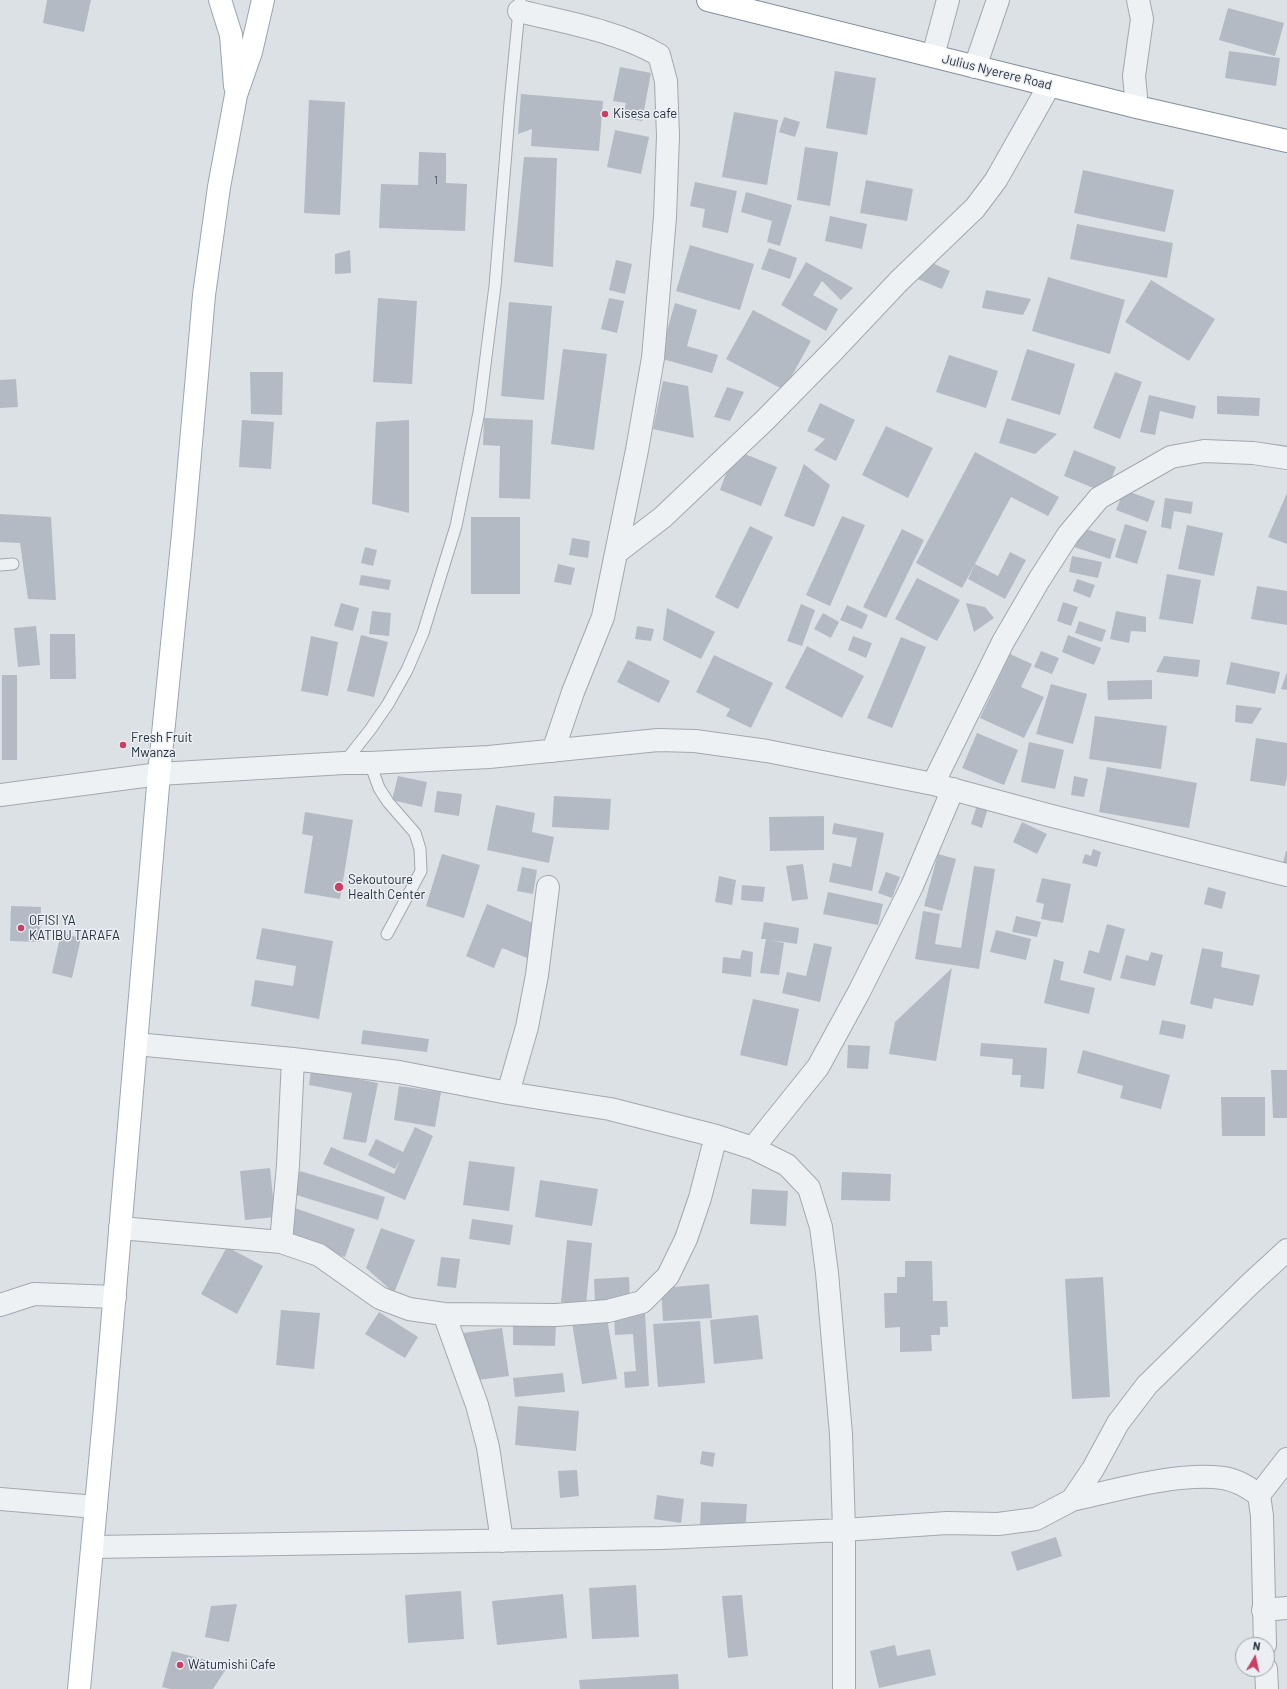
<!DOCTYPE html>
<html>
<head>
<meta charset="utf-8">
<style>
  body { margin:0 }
  #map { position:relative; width:1287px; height:1689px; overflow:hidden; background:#dce1e6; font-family:Barlow,sans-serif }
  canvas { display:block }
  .north { position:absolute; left:1235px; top:1637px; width:40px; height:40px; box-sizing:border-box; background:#ebeff4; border:1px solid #9ca3aa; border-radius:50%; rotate:9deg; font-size:11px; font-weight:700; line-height:16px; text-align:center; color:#26303c }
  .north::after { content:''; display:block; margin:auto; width:14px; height:18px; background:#ce3e60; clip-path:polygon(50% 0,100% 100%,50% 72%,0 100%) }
</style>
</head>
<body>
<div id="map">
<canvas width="1287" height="1689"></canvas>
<div class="north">N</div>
</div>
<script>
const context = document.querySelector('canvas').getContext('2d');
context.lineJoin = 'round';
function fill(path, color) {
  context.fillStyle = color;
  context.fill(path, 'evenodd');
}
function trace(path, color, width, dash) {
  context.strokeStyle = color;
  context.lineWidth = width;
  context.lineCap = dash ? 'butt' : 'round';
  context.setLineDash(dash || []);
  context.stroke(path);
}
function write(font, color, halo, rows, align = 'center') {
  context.font = font + ' Barlow,sans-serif';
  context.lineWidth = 3;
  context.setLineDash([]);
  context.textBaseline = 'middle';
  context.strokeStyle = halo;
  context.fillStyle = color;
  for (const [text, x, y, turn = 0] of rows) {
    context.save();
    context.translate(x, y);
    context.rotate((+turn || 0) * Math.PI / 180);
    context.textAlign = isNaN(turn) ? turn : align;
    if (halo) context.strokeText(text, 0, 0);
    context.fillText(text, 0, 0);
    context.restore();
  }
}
fill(new Path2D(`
  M47,0H91L84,32L43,23Z
  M1228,8L1284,23L1275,56L1219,40Z
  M1229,51L1280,58L1276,86L1225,78Z
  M620,67L651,73L642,121L623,118L626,103L613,101Z
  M835,71L876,78L867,135L826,128Z
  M521,94L603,101L599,151L531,146L532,129L518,134Z
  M309,100L345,102L340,215L304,213Z
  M734,112L778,120L767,185L722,177Z
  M784,117L800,122L795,137L779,132Z
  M615,130L649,137L641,174L607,167Z
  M805,147L838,152L830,206L797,200Z
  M419,152L446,153V183L467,184L465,231L379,228L381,184L418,185Z
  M524,157L557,158L553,267L514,262Z
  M1083,170L1174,190L1165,232L1074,213Z
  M866,180L913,189L907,221L860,213Z
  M695,182L737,191L728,233L702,227L705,209L690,206Z
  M746,192L792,205L780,246L767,242L772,221L741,212Z
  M830,216L867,224L862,249L825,241Z
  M1077,224L1173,243L1167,278L1070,259Z
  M690,245L754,264L740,310L676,291Z
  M769,248L797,258L790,279L761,269Z
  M350,250L351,273L335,274V254Z
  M616,260L632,264L625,294L609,290Z
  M806,262L853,288L841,300L822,281L813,295L838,309L826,331L781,305Z
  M930,262L950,271L942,289L915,278Z
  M1048,277L1125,300L1110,354L1032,331Z
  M1151,280L1215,319L1189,361L1125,322Z
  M986,290L1031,299L1023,315L982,308Z
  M378,298L417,301L412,384L373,382Z
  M609,298L624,301L617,333L601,329Z
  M509,302L552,306L544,400L501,396Z
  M675,303L697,310L687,346L718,355L712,373L659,358Z
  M753,310L811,341L784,390L726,359Z
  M563,349L607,354L594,450L551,444Z
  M1027,349L1075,364L1060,415L1011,400Z
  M949,355L998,371L986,408L936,392Z
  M250,372H283L282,415L251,414Z
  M1115,372L1142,382L1120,439L1093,428Z
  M16,379L18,407L0,408V380Z
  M663,381L688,386L694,438L653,429Z
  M727,387L744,392L730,421L714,417Z
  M1149,395L1196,406L1193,419L1160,411L1155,435L1140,432Z
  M1217,396L1260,398L1259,416L1217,414Z
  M820,403L855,420L836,461L814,450L825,439L807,431Z
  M484,418L533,420L530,499L499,498L500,446L483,445Z
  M1007,418L1057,434L1035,454L999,443Z
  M242,420L274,422L271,469L239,467Z
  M409,420V513L372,504L376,422Z
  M886,426L933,448L908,498L862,475Z
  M735,450L777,467L761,506L720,490Z
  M1074,450L1116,467L1106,493L1064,476Z
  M975,452L1059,497L1048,516L1011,497L962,588L916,563Z
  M804,464L830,485L814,527L784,516Z
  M1124,490L1155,501L1148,522L1116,510Z
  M1287,493V544L1268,537Z
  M1165,498L1193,502L1191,514L1174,511L1171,529L1161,527Z
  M0,514L51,517L56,600L28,599L20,543L0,542Z
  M842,516L865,525L830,606L806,595Z
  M471,517H520V594H471Z
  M1125,524L1147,531L1137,564L1115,557Z
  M1187,525L1223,533L1214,576L1178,569Z
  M750,526L773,537L738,609L715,597Z
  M1080,527L1116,539L1110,559L1074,547Z
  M902,529L924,540L886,618L863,607Z
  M572,538L590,541L588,558L569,555Z
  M365,547L377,550L373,566L361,563Z
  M1010,552L1026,560L1005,599L968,579L975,564L998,576Z
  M1072,556L1102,562L1098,578L1069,572Z
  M558,564L575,568L571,585L554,582Z
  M1167,574L1201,580L1193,624L1159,619Z
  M361,575L391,580L389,590L359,585Z
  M917,578L960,600L937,641L895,619Z
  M1077,579L1095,585L1090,598L1073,591Z
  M1257,586L1287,591V625L1251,619Z
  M1063,602L1078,607L1071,626L1057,621Z
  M341,603L359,608L353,631L334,626Z
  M966,603L985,607L994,618L974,632Z
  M801,604L815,610L802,646L787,641Z
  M847,605L868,615L862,629L840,620Z
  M667,608L715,632L701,659L663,640Z
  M372,611L391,613L389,636L369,634Z
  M1116,611L1146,617V632L1131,631L1129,643L1110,639Z
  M823,613L839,622L831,638L814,629Z
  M1079,621L1106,630L1102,642L1075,633Z
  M36,626L40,665L18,667L14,628Z
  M637,626L654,629L651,641L635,639Z
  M50,634H75L76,679H50Z
  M361,635L388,642L374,697L347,691Z
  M1068,635L1101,648L1094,665L1062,652Z
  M311,636L338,642L328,696L301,691Z
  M853,636L872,643L866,658L848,650Z
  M901,637L926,647L892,728L867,718Z
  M807,646L864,676L842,718L785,688Z
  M1041,651L1059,658L1052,674L1034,667Z
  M1010,654L1032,664L1021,687L1044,697L1024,738L980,718Z
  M714,655L773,683L751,728L726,716L730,709L696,692Z
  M1164,656L1200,660L1198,677L1156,672Z
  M628,660L670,681L659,703L617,682Z
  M1231,662L1280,672L1275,694L1226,684Z
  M1287,672V690L1281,689Z
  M2,675H17V760H2Z
  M1152,680V699L1108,700L1107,681Z
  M1051,684L1087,694L1073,744L1036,734Z
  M1236,705L1262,708L1252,724L1235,722Z
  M1095,716L1167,726L1161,769L1089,759Z
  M977,733L1018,750L1004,785L962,768Z
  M1256,738L1287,743V777L1285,786L1250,781Z
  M1029,742L1064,750L1055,789L1021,782Z
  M1107,767L1197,783L1189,828L1099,812Z
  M398,776L427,782L422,807L392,800Z
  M1074,776L1088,779L1084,797L1071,795Z
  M437,791L462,794L459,816L434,812Z
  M554,796L611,799L609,830L552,827Z
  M496,805L535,813L532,832L554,837L549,863L487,850Z
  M977,805L988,808L982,828L971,824Z
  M305,812L353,820L340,899L304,893L313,836L302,834Z
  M824,816V850L770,851L769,817Z
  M1022,822L1047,834L1037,854L1013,842Z
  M834,823L884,833L872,891L829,882L833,863L851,867L857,838L832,834Z
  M1093,849L1101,852L1097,867L1082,863L1085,854L1091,856Z
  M1286,851H1287V868L1282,867Z
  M442,854L480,865L464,918L426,906Z
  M938,854L956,859L942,911L924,906Z
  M803,864L808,899L792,901L786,866Z
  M974,866L995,869L979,969L915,959L923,911L940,914L935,944L961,948Z
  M522,867L537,870L533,894L517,891Z
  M886,872L900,877L892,898L878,893Z
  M719,876L736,880L732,905L715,902Z
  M1042,878L1071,884L1063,923L1041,919L1044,904L1036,902Z
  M742,885L765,887L763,902L741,900Z
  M1208,887L1226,892L1222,909L1204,904Z
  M828,892L883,904L878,925L823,914Z
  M487,904L540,926L527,958L502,948L494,968L466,956Z
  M11,906L41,907L40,942L10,941Z
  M1016,916L1041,922L1037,937L1012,932Z
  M764,922L799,928L797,944L771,940L784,943L779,975L760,973L766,939H761Z
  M1107,924L1125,929L1111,981L1083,973L1089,950L1099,953Z
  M262,928L333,941L319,1019L251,1006L255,980L293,986L296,966L256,959Z
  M996,930L1031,939L1026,960L990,952Z
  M61,933L81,938L72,978L52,973Z
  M814,943L832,947L820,1002L782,993L787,972L806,976Z
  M1202,948L1223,952L1221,967L1260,975L1253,1006L1214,998L1212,1009L1190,1004Z
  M742,950L753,952L751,977L722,973L723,957L740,959Z
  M1151,952L1163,955L1155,986L1120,978L1126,955L1148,961Z
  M1054,959L1064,962L1060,980L1095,988L1089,1014L1044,1003Z
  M952,968L936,1061L889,1054L895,1022Z
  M753,999L799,1009L787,1066L740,1055Z
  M1162,1020L1186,1025L1183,1039L1159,1034Z
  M363,1030L429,1039L427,1052L361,1044Z
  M981,1043L1047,1048L1044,1089L1020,1087L1021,1075H1012L1013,1059L980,1056Z
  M848,1045L870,1046L868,1069L847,1068Z
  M1083,1050L1170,1075L1161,1109L1120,1098L1123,1086L1077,1073Z
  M311,1070L378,1083L366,1143L343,1139L352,1093L309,1085Z
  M1271,1070H1287V1118H1273Z
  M399,1086L441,1092L435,1127L394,1120Z
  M1221,1097H1265V1136H1222Z
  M415,1127L433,1136L405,1200L323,1164L331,1147L394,1174L400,1160L395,1169L368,1155L376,1139L403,1152Z
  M469,1161L515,1167L509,1211L463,1205Z
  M270,1168L275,1217L245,1220L240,1171Z
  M300,1171L385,1197L378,1220L293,1194Z
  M842,1172L891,1174L890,1201L841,1200Z
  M540,1180L598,1189L592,1226L535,1217Z
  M752,1189L788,1191L786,1226L750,1224Z
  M292,1207L355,1229L345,1257L282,1235Z
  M472,1219L513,1225L510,1245L469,1239Z
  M381,1228L415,1240L394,1293L366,1268Z
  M567,1240L592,1243L586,1305L561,1302Z
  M227,1247L263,1266L237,1314L201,1294Z
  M441,1257L460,1259L456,1288L437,1286Z
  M905,1261H932L933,1301H947L948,1327H940V1335H931L932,1351L900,1352V1327L885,1328L884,1293H897V1277H905Z
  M629,1277L630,1302L595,1304L594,1279Z
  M1103,1277L1110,1397L1072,1399L1065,1279Z
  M709,1284L712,1318L663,1321L661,1288Z
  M281,1310L320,1313L314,1369L276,1365Z
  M379,1312L418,1337L405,1358L365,1334Z
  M645,1313L649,1386L625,1388L624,1372L636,1371L633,1334L615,1335L614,1315Z
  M758,1315L763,1359L714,1364L710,1320Z
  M607,1318L617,1379L582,1384L572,1323Z
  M513,1321L556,1323L555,1346L513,1345Z
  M700,1321L705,1383L658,1387L653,1324Z
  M502,1328L509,1376L470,1381L463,1333Z
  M563,1373L565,1392L515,1397L513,1378Z
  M518,1406L579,1411L576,1451L515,1445Z
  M702,1451L715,1453L713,1467L700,1464Z
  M577,1470L579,1496L560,1498L558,1471Z
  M657,1495L684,1499L681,1523L654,1519Z
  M701,1502L747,1504L745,1534L700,1531Z
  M1056,1537L1062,1556L1017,1571L1011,1552Z
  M636,1585L639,1637L592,1639L589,1588Z
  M461,1591L464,1639L408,1643L405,1595Z
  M563,1594L567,1638L497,1645L492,1601Z
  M742,1595L748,1656L728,1658L722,1596Z
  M237,1604L229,1642L205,1637L211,1606Z
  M895,1645L897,1656L930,1649L936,1675L879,1688L870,1651Z
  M172,1651L228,1666L213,1689H170L162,1687Z
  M678,1674L679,1689H580L579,1680Z`), '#b3bac3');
const service = new Path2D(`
  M0,565L13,564
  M344,763L370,730L388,704L407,670L423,633L456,526L479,412L495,286L510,103L520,0
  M370,763L379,788L388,802L415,833L420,849L421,871L387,934`);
const minor = new Path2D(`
  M519,11C564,22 618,31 659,55L666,81L668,136L665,217L653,358L637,450L603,617L573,692L553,751
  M933,56L948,0
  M975,67L998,0
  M1137,107L1134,76L1142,19L1138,0
  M616,553L663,517L765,420L832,352L899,281L975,208L996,180L1049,86
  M159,774L344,763H370L489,757L658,740L695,741L767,751L933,784L1048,815L1287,875
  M933,784L1003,642L1039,580L1068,535L1099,498L1171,457L1204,451L1253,453L1287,458
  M136,1044L293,1059L399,1072L508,1093L610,1109L716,1136L753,1148L787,1165L809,1188L821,1227L827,1273L841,1434L844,1530V1689
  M508,1093L527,1027L537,975L548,887
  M753,1148L818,1067L859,992L912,886L953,789
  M120,1228L281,1242L319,1255L380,1298L409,1309L444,1314L556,1315L608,1311L642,1302L668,1276L686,1239L700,1198L716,1136
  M281,1242L288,1165L293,1059
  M0,1305L34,1294L115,1297
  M444,1314L477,1405L488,1447L502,1541
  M1259,1495L1287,1459
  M0,1499L96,1507
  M1072,1500C1117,1490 1177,1472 1223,1478C1237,1480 1248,1487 1259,1495L1262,1516L1265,1645
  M93,1547L662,1538L844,1530L947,1523L998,1524L1036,1519L1072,1500L1093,1469L1118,1423L1147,1385L1249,1285L1287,1250
  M1263,1610L1287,1608
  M1266,1669L1267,1689`);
const tertiary = new Path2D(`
  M0,795L159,774`);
const primary = new Path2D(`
  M220,0L231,35L235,86
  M79,1689L105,1408L159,774L183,534L204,295L219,187L236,95L251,52L263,0`);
const trunk = new Path2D(`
  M708,0L1137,107L1287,141`);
trace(service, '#a2a8b0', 13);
trace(minor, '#a2a8b0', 24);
trace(tertiary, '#a2a8b0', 24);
trace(primary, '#9ba6b2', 24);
trace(trunk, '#838f9d', 24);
trace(service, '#eef1f4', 11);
trace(minor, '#eef1f4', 22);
trace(tertiary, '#eef1f4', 22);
trace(primary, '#fff', 22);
trace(trunk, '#fff', 22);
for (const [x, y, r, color] of [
  [605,114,4,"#ce3e60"],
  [123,745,4,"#ce3e60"],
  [339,887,5,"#ce3e60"],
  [21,928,4,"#ce3e60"],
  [180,1665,4,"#ce3e60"]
]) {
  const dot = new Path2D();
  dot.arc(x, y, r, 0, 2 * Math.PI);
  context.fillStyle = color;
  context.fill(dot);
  trace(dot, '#ebeff4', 1.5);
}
write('11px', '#49525e', null, [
  ["1",436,180]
]);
write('13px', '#26303c', '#ebeff4', [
  ["Julius Nyerere Road",997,72,14]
]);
write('13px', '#26303c', '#ebeff4', [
  ["Kisesa cafe",613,114],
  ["Fresh Fruit",131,738],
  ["Mwanza",131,753],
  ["Sekoutoure",348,880],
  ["Health Center",348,895],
  ["OFISI YA",29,921],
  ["KATIBU TARAFA",29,936],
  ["Watumishi Cafe",188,1665]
], 'left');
</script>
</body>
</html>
